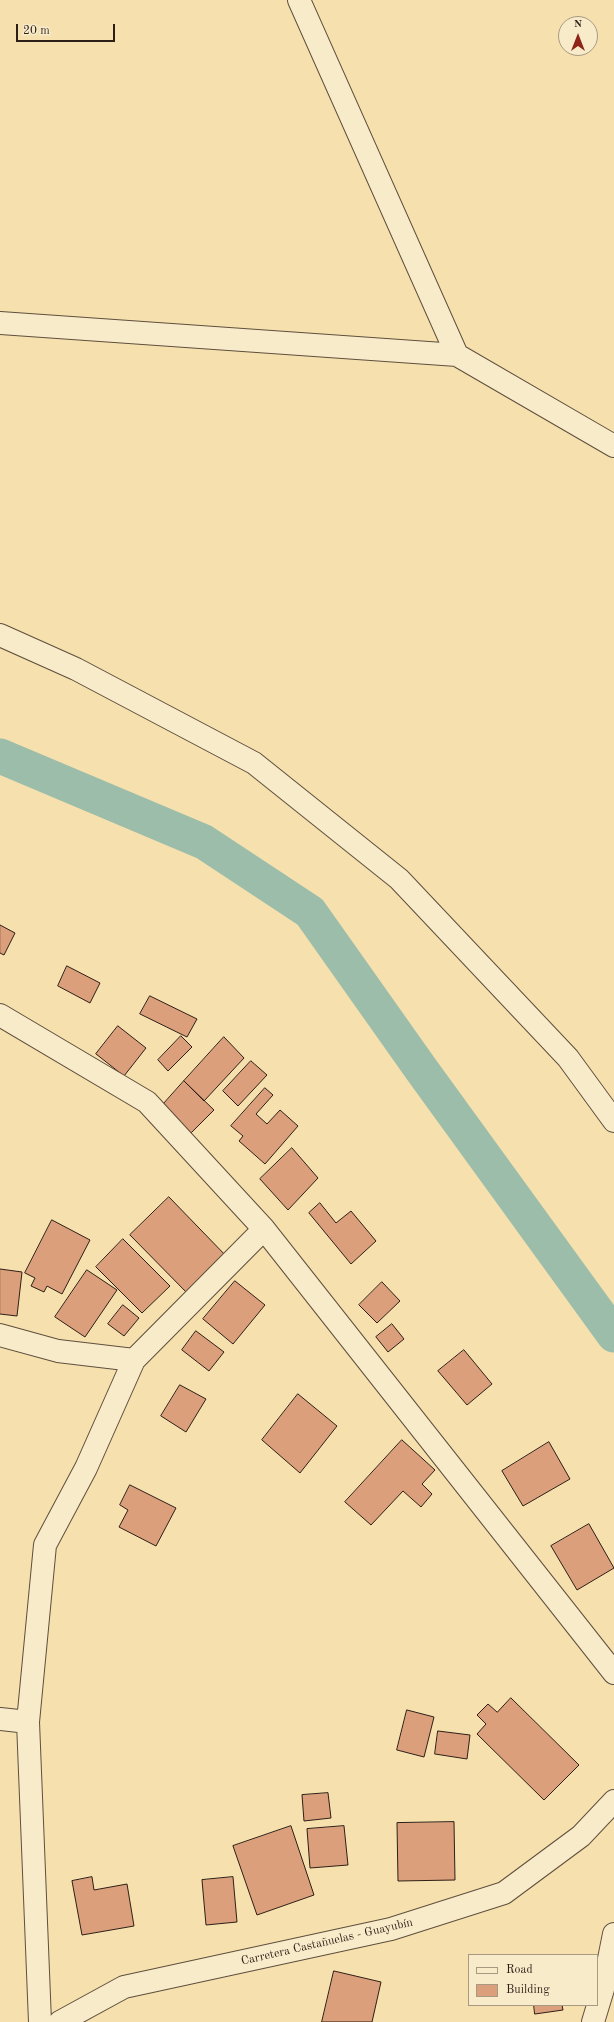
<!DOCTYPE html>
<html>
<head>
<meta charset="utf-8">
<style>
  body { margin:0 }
  #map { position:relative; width:614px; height:2022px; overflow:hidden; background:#f5e0ae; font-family:"Old Standard TT",serif }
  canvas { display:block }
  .legend { position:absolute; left:468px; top:1954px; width:130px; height:52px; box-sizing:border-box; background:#f8ebca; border:1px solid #a79982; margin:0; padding:5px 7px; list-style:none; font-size:12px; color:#2d1f17 }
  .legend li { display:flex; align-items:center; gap:8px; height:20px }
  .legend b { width:20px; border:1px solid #a79982 }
  .north { position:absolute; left:558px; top:16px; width:40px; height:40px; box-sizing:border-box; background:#f8ebca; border:1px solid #a79982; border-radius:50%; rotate:0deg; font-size:11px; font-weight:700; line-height:16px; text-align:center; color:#2d1f17 }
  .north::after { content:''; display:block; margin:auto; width:14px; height:18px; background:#8f2418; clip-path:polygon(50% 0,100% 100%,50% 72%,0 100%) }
  .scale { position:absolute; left:16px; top:24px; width:99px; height:18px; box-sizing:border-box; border:2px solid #2d1f17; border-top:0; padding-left:5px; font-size:12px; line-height:14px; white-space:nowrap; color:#2d1f17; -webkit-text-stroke:3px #f8ebca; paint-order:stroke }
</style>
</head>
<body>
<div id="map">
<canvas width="614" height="2022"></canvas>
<ul class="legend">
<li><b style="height:5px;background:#f8ebca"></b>Road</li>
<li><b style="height:11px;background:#dc9f7b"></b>Building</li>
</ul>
<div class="north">N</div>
<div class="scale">20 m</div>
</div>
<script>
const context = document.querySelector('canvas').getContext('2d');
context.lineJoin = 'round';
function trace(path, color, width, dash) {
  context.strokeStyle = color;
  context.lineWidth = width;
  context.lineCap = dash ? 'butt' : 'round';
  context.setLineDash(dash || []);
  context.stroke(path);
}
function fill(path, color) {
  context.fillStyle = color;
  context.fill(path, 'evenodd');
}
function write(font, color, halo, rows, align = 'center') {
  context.font = font + ' "Old Standard TT",serif';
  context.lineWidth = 3;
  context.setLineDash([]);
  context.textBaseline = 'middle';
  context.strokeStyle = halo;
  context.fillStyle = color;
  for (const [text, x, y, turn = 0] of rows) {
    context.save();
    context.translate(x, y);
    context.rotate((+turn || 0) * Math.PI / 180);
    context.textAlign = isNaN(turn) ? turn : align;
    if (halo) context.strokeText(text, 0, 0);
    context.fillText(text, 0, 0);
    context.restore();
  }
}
trace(new Path2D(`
  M0,756L204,842L310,912L421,1069L614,1335`), '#9cbda9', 35);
const building = new Path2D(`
  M0,925L15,933L4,955L0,953Z
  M67,966L100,983L90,1003L58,986Z
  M150,996L197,1019L187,1037L140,1014Z
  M118,1026L146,1048L124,1076L96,1054Z
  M181,1036L192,1047L168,1071L158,1060Z
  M224,1037L244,1058L204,1101L184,1081Z
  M251,1061L267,1075L238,1106L223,1091Z
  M184,1081L214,1110L188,1136L160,1108Z
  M265,1088L273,1095L256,1114L267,1124L280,1110L298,1126L265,1164L239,1141L243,1136L231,1126Z
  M292,1148L318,1178L288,1210L260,1179Z
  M169,1197L229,1259L190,1296L130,1235Z
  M320,1203L336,1223L351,1211L376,1241L351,1264L309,1213Z
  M52,1220L90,1240L62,1294L47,1286L44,1292L31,1286L35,1278L25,1273Z
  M123,1239L170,1286L142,1313L96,1267Z
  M0,1269L22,1272L17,1316L0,1314Z
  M87,1270L117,1290L85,1337L55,1317Z
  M235,1281L265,1305L233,1344L203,1319Z
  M382,1282L400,1301L377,1323L359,1305Z
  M123,1305L139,1318L124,1336L108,1324Z
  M392,1324L404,1339L388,1352L376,1337Z
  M196,1331L224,1352L209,1371L182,1350Z
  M464,1350L492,1384L467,1405L438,1371Z
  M180,1385L206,1399L186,1432L161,1416Z
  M298,1394L337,1426L300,1473L262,1440Z
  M402,1440L435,1470L422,1484L432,1494L421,1507L403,1491L371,1525L345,1502Z
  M549,1442L570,1479L523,1506L502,1471Z
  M130,1485L176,1508L156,1546L119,1527L128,1510L120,1505Z
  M589,1524L614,1568L577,1590L551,1546Z
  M511,1698L579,1765L544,1800L477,1734L486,1724L477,1715L488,1704L497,1712Z
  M407,1710L434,1717L424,1757L397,1750Z
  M438,1731L470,1735L467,1759L435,1754Z
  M328,1793L331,1818L304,1821L302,1795Z
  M454,1822L455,1880L398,1881L397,1823Z
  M291,1826L314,1895L257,1915L233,1846Z
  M344,1826L348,1865L310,1868L307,1829Z
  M92,1877L94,1890L127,1884L134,1926L82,1935L72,1881Z
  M233,1877L237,1922L206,1925L202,1880Z
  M334,1971L381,1982L372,2022H322Z
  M534,2005H562L563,2010L535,2014Z`);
fill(building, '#dc9f7b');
trace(building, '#2d1f17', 1);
const minor = new Path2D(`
  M299,0L457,355
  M0,323L457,355L614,446
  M0,635L76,669L254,763L399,879L568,1058L614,1121
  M0,1015L147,1102L264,1229L614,1673
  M0,1335L58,1351L134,1360
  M0,1719L28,1722
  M40,2022L28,1722L45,1545L86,1468L134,1360L264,1229
  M60,2022L124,1987L391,1929L504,1893L581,1836L614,1801
  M593,2022L603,1989L614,1934`);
trace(minor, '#5f4f3d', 24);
trace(minor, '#f8ebca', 22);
write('12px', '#2d1f17', '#f8ebca', [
  ["Carretera Castañuelas - Guayubín",327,1942,-13]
]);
</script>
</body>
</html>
